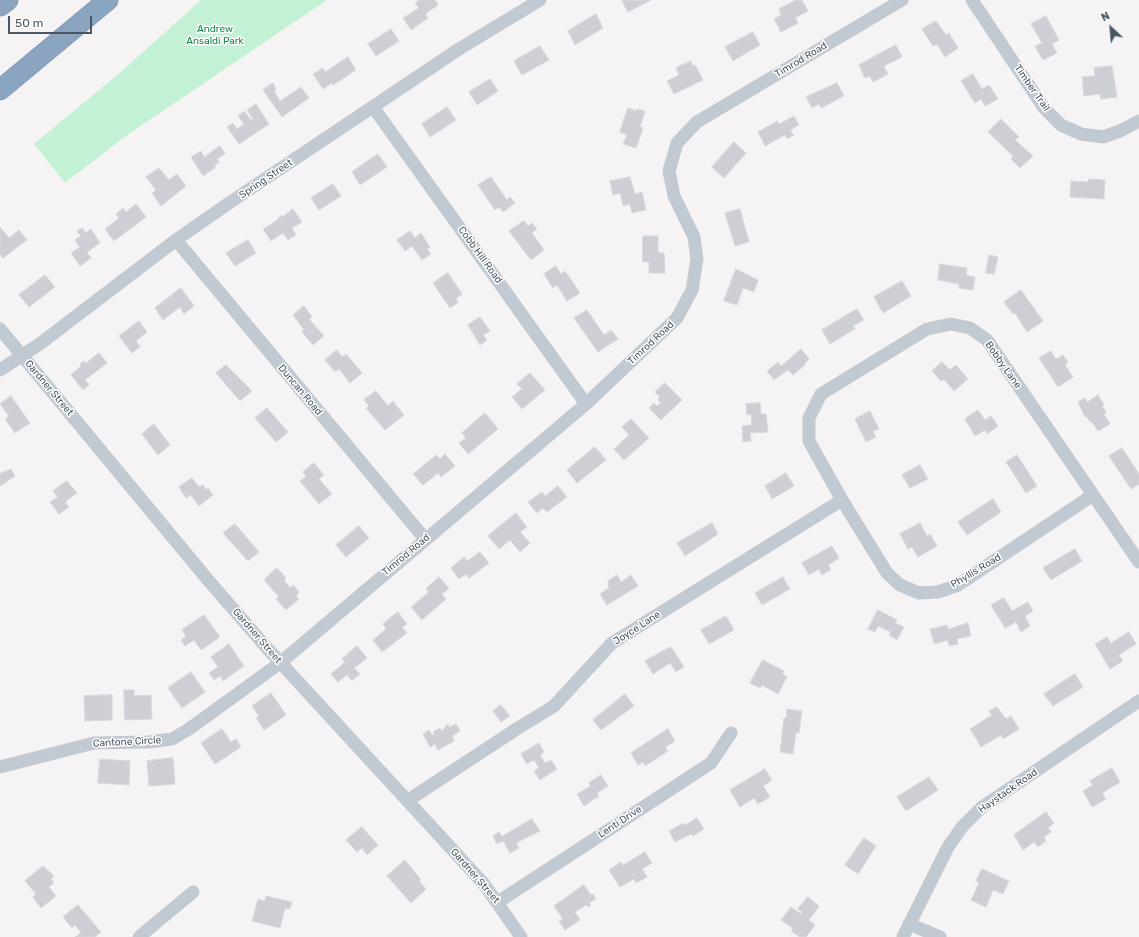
<!DOCTYPE html>
<html>
<head>
<meta charset="utf-8">
<style>
  body { margin:0 }
  #map { position:relative; width:1139px; height:937px; overflow:hidden; background:#f5f3f3; font-family:Rubik,sans-serif }
  canvas { display:block }
  .north { position:absolute; left:1091px; top:8px; width:40px; height:40px; -webkit-text-stroke:3px #fff; paint-order:stroke; rotate:334deg; font-size:11px; font-weight:700; line-height:16px; text-align:center; color:#4a5661 }
  .north::after { content:''; display:block; margin:auto; width:14px; height:18px; background:#4a5661; clip-path:polygon(50% 0,100% 100%,50% 72%,0 100%) }
  .scale { position:absolute; left:8px; top:16px; width:84px; height:18px; box-sizing:border-box; border:2px solid #4a5661; border-top:0; padding-left:5px; font-size:12px; line-height:14px; white-space:nowrap; color:#4a5661; -webkit-text-stroke:3px #fff; paint-order:stroke }
</style>
</head>
<body>
<div id="map">
<canvas width="1139" height="937"></canvas>
<div class="north">N</div>
<div class="scale">50 m</div>
</div>
<script>
const context = document.querySelector('canvas').getContext('2d');
context.lineJoin = 'round';
function fill(path, color) {
  context.fillStyle = color;
  context.fill(path, 'evenodd');
}
function trace(path, color, width, dash) {
  context.strokeStyle = color;
  context.lineWidth = width;
  context.lineCap = dash ? 'butt' : 'round';
  context.setLineDash(dash || []);
  context.stroke(path);
}
function write(font, color, halo, rows, align = 'center') {
  context.font = font + ' Rubik,sans-serif';
  context.lineWidth = 3;
  context.setLineDash([]);
  context.textBaseline = 'middle';
  context.strokeStyle = halo;
  context.fillStyle = color;
  for (const [text, x, y, turn = 0] of rows) {
    context.save();
    context.translate(x, y);
    context.rotate((+turn || 0) * Math.PI / 180);
    context.textAlign = isNaN(turn) ? turn : align;
    if (halo) context.strokeText(text, 0, 0);
    context.fillText(text, 0, 0);
    context.restore();
  }
}
fill(new Path2D(`
  M201,0H327L127,135L65,183L34,144L122,71Z`), '#c3f1d5');
const building = new Path2D(`
  M419,0H435L438,5L425,14L428,18L411,30L403,18L419,8L415,3Z
  M622,0H651L628,12Z
  M796,0H802L808,11L795,18L798,23L781,32L774,19L781,15L779,9Z
  M596,14L603,28L575,45L568,31Z
  M1046,16L1059,40L1052,44L1057,53L1043,60L1035,46L1042,43L1031,24Z
  M936,21L946,35L949,33L958,48L945,57L937,44L933,46L922,29Z
  M391,29L399,41L376,56L368,44Z
  M753,32L760,45L733,61L725,47Z
  M896,45L902,57L884,66L888,74L873,82L870,76L865,78L859,65Z
  M540,46L549,60L522,75L514,61Z
  M348,57L356,70L333,85L332,83L323,89L313,74L323,68L325,72Z
  M691,61L693,66L695,65L703,80L674,94L667,81L679,75L676,68Z
  M1112,66L1117,97L1101,99L1100,94L1084,96L1082,77L1095,76L1094,68Z
  M973,74L982,89L989,85L998,99L985,106L981,99L975,103L961,81Z
  M490,79L498,91L477,105L469,92Z
  M273,83L276,89L274,91L280,101L301,87L309,98L282,117L263,90Z
  M837,83L844,96L821,108L819,104L812,108L806,97Z
  M256,104L269,124L239,144L227,127L233,123L237,129L244,124L238,116L244,111L251,120L253,119L247,110Z
  M447,107L456,120L430,137L422,124Z
  M628,108L636,111L637,109L645,111L640,127L643,128L636,148L623,144L627,135L620,132Z
  M794,116L799,125L790,130L794,135L787,139L785,135L765,146L758,132L777,121L779,124Z
  M1001,119L1019,137L1015,140L1033,156L1020,168L1011,159L1013,156L988,132Z
  M734,142L746,153L724,178L712,167Z
  M220,146L225,154L217,159L219,162L214,165L216,167L203,176L191,157L201,151L204,157Z
  M378,154L387,167L360,185L352,172Z
  M159,168L169,180L177,174L186,186L161,206L152,193L156,190L146,177Z
  M491,177L507,200L510,197L515,203L503,212L499,207L495,210L478,185Z
  M630,177L635,194L642,192L646,210L632,213L630,204L623,206L620,193L613,195L610,181Z
  M1089,179L1105,180L1104,199L1070,197L1071,181L1088,182Z
  M333,184L341,196L319,210L311,198Z
  M136,204L146,217L114,241L105,229L119,218L116,214L123,208L126,212Z
  M293,209L302,222L292,228L296,235L288,240L283,233L271,241L263,229L276,221L281,215L282,217Z
  M740,209L749,242L735,246L725,213Z
  M524,221L528,226L532,223L537,229L532,233L544,250L531,260L509,231Z
  M0,227L9,238L19,230L27,240L3,258L0,254Z
  M82,228L86,233L91,229L100,243L87,252L91,258L80,266L71,253L80,247L75,240L81,236L77,231Z
  M410,231L415,238L421,233L430,247L427,249L431,254L422,260L412,246L405,251L397,240Z
  M643,236H658V253H664L665,273H649V262H643Z
  M248,240L256,253L235,266L226,253Z
  M989,255L998,257L994,274L986,273Z
  M940,264L967,268L966,275L975,277L973,290L959,288V284L938,280Z
  M556,266L561,274L565,271L580,293L567,301L557,285L553,288L544,274Z
  M736,269L758,280L754,292L743,288L737,305L724,301Z
  M448,273L462,294L456,299L458,303L450,308L433,283Z
  M45,275L55,287L29,307L19,295Z
  M902,281L911,296L883,313L874,297Z
  M181,288L194,306L184,314L180,307L163,320L155,308Z
  M1021,290L1043,321L1027,332L1015,313L1013,314L1004,302Z
  M304,306L312,317L309,319L324,336L313,345L302,332L304,330L293,315Z
  M857,309L864,320L853,326L855,329L830,344L822,330Z
  M587,310L604,335L611,330L618,339L598,352L574,318Z
  M480,317L490,331L483,335L487,340L480,345L468,325Z
  M139,321L147,332L136,341L140,347L132,353L119,336Z
  M801,349L809,359L804,364L805,365L793,375L788,370L774,380L767,371L778,362L781,366Z
  M337,350L342,357L346,354L362,373L350,383L339,369L335,372L325,360Z
  M1051,351L1056,359L1063,355L1068,362L1065,365L1073,377L1058,387L1039,358Z
  M99,353L107,363L85,380L89,385L83,390L71,375L81,366L80,364L84,361L86,363Z
  M942,362L950,370L956,365L968,379L954,391L944,379L941,381L932,371Z
  M226,365L252,391L240,401L216,373Z
  M530,373L545,390L522,409L512,397L522,389L517,384Z
  M665,383L682,400L661,420L649,408L654,403L657,406L661,403L658,400L660,397L655,392Z
  M376,391L388,406L393,401L404,415L385,430L366,408L369,406L364,400Z
  M1098,395L1104,405L1102,406L1106,412L1104,414L1110,424L1098,431L1092,422L1091,423L1086,416L1085,417L1078,402L1085,398L1087,402Z
  M11,396L30,423L15,433L5,419L9,416L0,404Z
  M760,403L761,414H766L768,432L750,433L751,441L743,442L742,426L752,425L751,414L747,415L746,404Z
  M267,408L288,432L276,442L255,418Z
  M978,410L985,420L991,416L998,426L987,434L985,430L975,436L965,419Z
  M870,411L879,429L873,431L876,437L866,442L855,419Z
  M485,413L498,429L468,454L459,443L466,438L462,433Z
  M631,419L649,438L624,460L614,449L629,435L622,427Z
  M154,424L170,445L158,455L142,434Z
  M595,447L606,460L577,483L567,470Z
  M1122,448L1139,474V484L1131,489L1109,456Z
  M445,454L455,466L441,477L438,473L423,485L413,474L436,455L440,459Z
  M1017,455L1037,486L1026,493L1006,462Z
  M314,463L324,475L319,479L332,494L319,504L300,481L306,476L303,472Z
  M920,465L928,479L910,488L902,475Z
  M11,469L15,476L0,486V474Z
  M786,473L794,486L772,499L765,486Z
  M192,478L199,487L203,485L206,490L208,488L213,495L199,506L191,495L186,498L179,487Z
  M67,481L77,493L65,502L69,507L59,514L50,502L58,497L53,491Z
  M558,486L567,497L547,512L543,508L537,513L528,502L542,492L545,496Z
  M993,499L1001,512L967,535L958,522Z
  M516,513L527,527L520,532L530,543L520,552L510,540L499,549L488,536Z
  M712,523L718,534L685,556L677,543Z
  M920,523L927,536L930,534L937,546L918,557L912,547L908,549L900,534Z
  M235,524L259,552L248,561L223,533Z
  M359,526L369,538L346,557L336,545Z
  M832,546L839,558L828,565L831,570L822,575L819,569L809,575L802,563Z
  M1075,549L1082,561L1051,580L1043,568Z
  M480,552L489,563L469,578L466,574L459,579L451,568L464,557L467,561Z
  M277,568L286,578L284,580L290,588L293,585L299,592L296,596L299,599L286,610L276,599L279,597L264,580Z
  M617,575L621,582L631,575L638,586L607,605L600,594L609,588L608,581Z
  M439,577L449,588L442,594L446,599L422,620L411,607L429,592L426,589Z
  M783,577L790,589L762,605L755,593Z
  M1004,598L1012,611L1028,602L1033,611L1025,616L1030,626L1021,632L1016,622L1005,628L991,605Z
  M878,610L897,620L895,623L904,627L897,640L889,635L891,632L878,626L875,632L868,629Z
  M398,612L407,624L402,627L407,633L382,652L373,640L386,629L383,624Z
  M204,615L220,637L201,650L194,640L185,646L181,640L186,636L182,630Z
  M726,616L734,630L709,644L701,630Z
  M968,623L971,636L957,639L958,644L949,646L948,640L934,644L930,629L947,625L948,629Z
  M1129,632L1136,644L1119,655L1123,661L1110,669L1095,644L1107,637L1111,643Z
  M229,644L244,666L223,681L220,676L214,680L209,673L218,667L211,657Z
  M357,646L367,658L354,668L360,674L352,681L347,675L338,682L331,674L345,662L342,659Z
  M671,647L684,667L676,672L670,663L653,674L645,661Z
  M763,660L784,671L782,674L787,677L778,694L762,685L760,688L750,683Z
  M191,672L205,692L182,708L168,688Z
  M1075,674L1083,687L1053,706L1044,694Z
  M124,690H134V696L151,695L152,719L125,720Z
  M271,693L286,715L264,730L256,718L259,716L252,706Z
  M625,694L634,706L601,730L593,720Z
  M112,695V720L85,721L84,696Z
  M501,705L510,716L501,722L493,711Z
  M997,707L1006,719L1011,716L1019,729L1003,739L1001,735L981,747L970,729L992,715L989,711Z
  M787,709L802,711L799,733L796,732L793,754L780,752L784,718H786Z
  M448,724L449,727L456,724L460,731L452,736L454,741L438,750L435,744L430,747L423,734L429,730L432,735L435,734L433,732L440,728L442,731Z
  M222,729L231,742L236,739L241,747L215,764L201,743Z
  M668,729L675,741L665,747L668,751L645,766L643,762L638,765L631,753Z
  M539,743L544,752L540,755L545,763L551,760L557,769L540,780L534,771L539,768L534,760L527,764L521,754Z
  M173,758L175,784L149,786L147,761Z
  M100,759L130,761L129,785L98,783Z
  M1112,768L1120,782L1102,793L1106,799L1092,807L1083,791L1093,785L1090,781Z
  M765,769L772,780L763,786L770,797L758,804L754,798L740,807L730,790Z
  M601,775L608,786L597,793L599,796L584,806L577,794L591,786L589,783Z
  M929,777L938,790L906,811L897,797Z
  M1046,812L1054,823L1048,828L1051,832L1044,837L1046,841L1038,847L1034,842L1023,850L1014,835Z
  M697,818L704,829L693,836L691,834L675,842L669,831L684,823L685,825Z
  M532,819L540,831L516,843L519,848L510,853L503,841L497,844L493,836L499,832L502,836Z
  M362,827L378,845L367,855L362,848L357,852L346,840Z
  M864,838L876,846L858,874L845,865Z
  M645,852L652,863L642,869L647,877L636,883L634,879L620,887L609,870L621,862L623,865Z
  M405,860L421,880L419,881L426,889L411,903L387,876Z
  M43,866L54,876L51,879L54,883L49,887L56,896L41,908L33,897L36,894L25,881Z
  M982,869L1009,881L1003,894L993,890L986,907L971,900L979,883L976,881Z
  M584,885L591,895L593,894L596,899L589,903L591,905L588,907L586,905L575,912L580,920L565,930L559,921L563,919L554,906Z
  M266,896L292,902L290,909L285,908L280,928L252,921L258,899L265,901Z
  M808,897L819,906L809,920L815,925L806,937H800L791,931L793,928L781,920L791,907L801,914L802,912L798,909Z
  M78,905L101,932L95,937H75L81,933L75,925L72,928L63,917Z`);
fill(building, '#cdcfd5');
trace(building, '#d7d9de', 1);
const highway = new Path2D(`
  M0,6L8,0
  M0,90L108,0`);
trace(highway, '#7690ad', 21);
trace(new Path2D(`
  M972,0L1044,108L1061,125L1081,134L1103,137L1120,131L1139,121
  M373,107L586,404
  M176,240L425,539
  M0,329L208,580L267,648L484,884L521,937
  M0,370L41,343L176,240L229,203L459,49L540,0
  M1093,495L958,585L938,592L919,593L900,585L887,573L842,500L809,441V418L821,394L927,329L951,324L970,328L987,340L1139,562
  M0,767L94,743L149,742L172,739L189,729L280,663L586,404L677,318L692,290L697,259L694,237L674,196L669,171L677,143L697,122L902,0
  M407,801L515,730L554,706L612,643L842,500
  M498,902L711,763L731,733
  M909,924L940,937
  M139,937L193,892
  M903,937L948,847L962,827L981,808L1139,701`), '#c1cad2', 13);
trace(highway, '#8ba5c1', 20);
write('10px', '#17864f', '#fff', [
  ["Andrew",215,29],
  ["Ansaldi Park",215,41]
]);
write('10px', '#4a5661', '#fff', [
  ["Timrod Road",801,60,-31],
  ["Timber Trail",1032,88,55],
  ["Spring Street",266,179,-34],
  ["Cobb Hill Road",480,255,54],
  ["Timrod Road",651,343,-43],
  ["Bobby Lane",1003,365,55],
  ["Gardner Street",49,388,50],
  ["Duncan Road",300,390,50],
  ["Timrod Road",406,555,-40],
  ["Phyllis Road",976,571,-31],
  ["Joyce Lane",637,628,-33],
  ["Gardner Street",257,636,49],
  ["Cantone Circle",127,742,-3],
  ["Haystack Road",1008,791,-35],
  ["Lenti Drive",620,822,-33],
  ["Gardner Street",475,876,49]
]);
</script>
</body>
</html>
